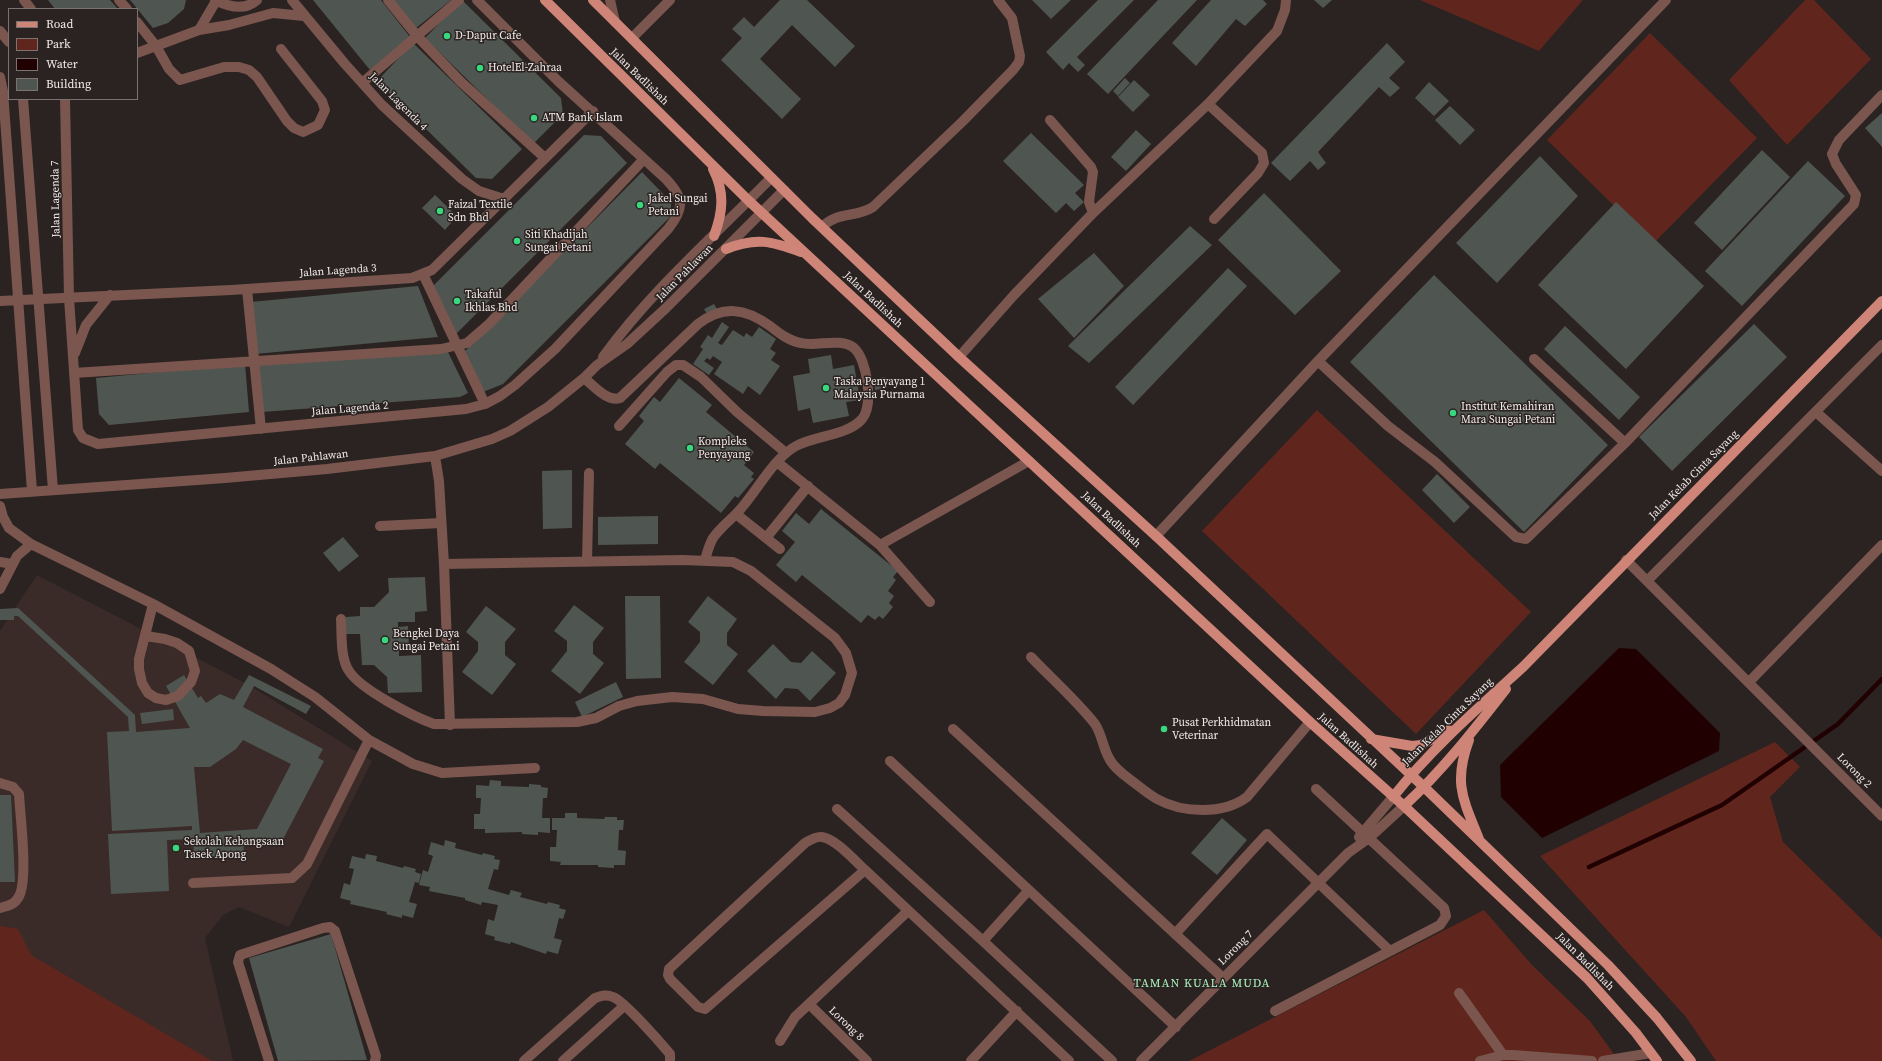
<!DOCTYPE html>
<html>
<head>
<meta charset="utf-8">
<style>
  body { margin:0 }
  #map { position:relative; width:1882px; height:1061px; overflow:hidden; background:#2b2321; font-family:"Source Serif 4",serif }
  canvas { display:block }
  .legend { position:absolute; left:8px; top:8px; width:130px; height:92px; box-sizing:border-box; background:#2b2321; border:1px solid #7a7371; margin:0; padding:5px 7px; list-style:none; font-size:12px; color:#f1ebea }
  .legend li { display:flex; align-items:center; gap:8px; height:20px }
  .legend b { width:20px; border:1px solid #7a7371 }
</style>
</head>
<body>
<div id="map">
<canvas width="1882" height="1061"></canvas>
<ul class="legend">
<li><b style="height:5px;background:#ce8577"></b>Road</li>
<li><b style="height:11px;background:#60261d"></b>Park</li>
<li><b style="height:11px;background:#200000"></b>Water</li>
<li><b style="height:11px;background:#4f5651"></b>Building</li>
</ul>
</div>
<script>
const context = document.querySelector('canvas').getContext('2d');
context.lineJoin = 'round';
function fill(path, color) {
  context.fillStyle = color;
  context.fill(path, 'evenodd');
}
function trace(path, color, width, dash) {
  context.strokeStyle = color;
  context.lineWidth = width;
  context.lineCap = dash ? 'butt' : 'round';
  context.setLineDash(dash || []);
  context.stroke(path);
}
function write(font, color, halo, rows, align = 'center') {
  context.font = font + ' "Source Serif 4",serif';
  context.lineWidth = 3;
  context.setLineDash([]);
  context.textBaseline = 'middle';
  context.strokeStyle = halo;
  context.fillStyle = color;
  for (const [text, x, y, turn = 0] of rows) {
    context.save();
    context.translate(x, y);
    context.rotate((+turn || 0) * Math.PI / 180);
    context.textAlign = isNaN(turn) ? turn : align;
    if (halo) context.strokeText(text, 0, 0);
    context.fillText(text, 0, 0);
    context.restore();
  }
}
fill(new Path2D(`
  M37,575L247,684L372,761L289,927L239,907L223,915L205,938L233,1061H0V631Z`), '#3a2b28');
fill(new Path2D(`
  M1420,0H1583L1539,51Z
  M1805,0H1814L1871,59L1787,145L1729,80Z
  M1650,33L1757,138L1653,244L1547,140Z
  M1317,410L1531,612L1416,734L1202,531Z
  M1775,742L1800,767L1770,797L1783,842L1882,939V1061H1716L1686,1017L1540,856Z
  M1484,910L1532,965L1590,1021L1619,1061H1189Z
  M0,926L18,929L31,955L212,1061H0Z`), '#60261d');
fill(new Path2D(`
  M1619,648L1636,649L1720,733L1719,751L1542,838L1501,797L1500,765Z`), '#200000');
trace(new Path2D(`
  M1589,867L1722,805L1838,724L1882,679`), '#200000', 4.5);
fill(new Path2D(`
  M48,0H110L118,9H55Z
  M130,0H186L184,9L168,23L153,28Z
  M313,0H381L410,37L370,70Z
  M393,0H451L416,28Z
  M462,0L561,98L563,114L533,144L425,38Z
  M780,0H807L855,46L835,67L792,25L760,59L801,99L782,119L721,60L742,38L732,29L744,17L754,27Z
  M1032,0H1071L1051,19Z
  M1098,0H1134L1077,57L1085,65L1078,72L1069,63L1063,70L1046,52Z
  M1158,0H1197L1108,94L1087,74Z
  M1211,0H1263L1267,4L1245,26L1236,19L1196,66L1172,43Z
  M1314,0H1332L1323,8Z
  M413,43L522,149L492,179L476,178L377,81Z
  M1387,43L1405,62L1389,78L1400,88L1390,97L1379,87L1318,152L1326,163L1318,170L1310,161L1290,181L1271,163Z
  M1125,78L1130,83L1118,96L1113,91Z
  M1134,80L1150,95L1133,112L1118,97Z
  M1429,82L1449,101L1434,116L1415,98Z
  M1450,106L1475,130L1460,145L1435,120Z
  M1882,113V147L1865,128Z
  M1136,130L1151,144L1126,171L1111,157Z
  M1031,133L1084,185L1075,193L1084,202L1074,211L1066,203L1056,213L1003,161Z
  M584,135L601,136L627,163L455,335L432,287Z
  M1762,150L1790,177L1722,250L1694,223Z
  M1540,156L1578,196L1497,283L1456,243Z
  M1808,161L1845,196L1742,306L1705,271Z
  M642,172L671,202V216L503,384L483,392L464,352Z
  M1264,193L1341,271L1295,315L1218,240Z
  M435,195L457,216L445,230L422,208Z
  M1616,202L1704,286L1626,369L1538,285Z
  M1190,226L1212,245L1089,363L1068,346Z
  M1094,253L1124,286L1074,338L1038,299Z
  M1228,268L1247,286L1133,405L1115,387Z
  M1434,275L1608,445L1524,532L1350,362Z
  M418,286L438,337L255,354L251,302Z
  M714,304L718,311L709,317L704,309Z
  M722,322L729,327L718,343L722,345L733,330L744,337L746,333L752,337L759,327L776,339L770,349L776,353L771,360L780,366L760,395L748,386L743,394L714,374L722,362L713,356L710,360L707,358L704,361L714,368L709,375L693,364L703,349L700,347L708,335L712,338Z
  M1754,324L1787,357L1672,471L1639,437Z
  M1565,326L1640,397L1619,420L1544,349Z
  M447,350L468,393L460,397L262,412L258,364Z
  M831,355L833,369L854,365L860,400L846,402L849,416L813,423L810,408L798,411L793,376L810,373L808,359Z
  M245,364L249,412L109,425L99,414L96,378Z
  M885,377L887,388L875,390L874,379Z
  M679,378L712,405L706,412L754,452L744,465L754,473L751,477L754,479L738,498L735,496L721,513L660,463L655,469L625,444L644,421L639,416L654,397L660,402Z
  M572,470V528L543,529L542,471Z
  M1437,474L1470,507L1454,523L1422,490Z
  M821,509L898,571L893,577L896,580L888,591L894,596L889,603L893,607L883,619L879,616L875,620L868,615L861,623L802,575L796,582L776,565L795,542L782,531L796,513L809,524Z
  M658,516V544L598,545V517Z
  M343,537L359,556L339,572L323,553Z
  M425,577L427,611L415,612V622H398V627L408,626L409,646H399V656L421,655L422,692L388,693L387,677L374,665H362L360,634H346V617L360,616V607H374L389,592L388,578Z
  M625,596H660L661,678L626,679Z
  M708,596L737,619L727,633V645L738,654L713,685L684,662L700,642V632L688,622Z
  M574,605L604,628L593,642V654L604,663L580,694L551,671L567,651V641L554,631Z
  M486,606L516,629L505,642V655L516,664L492,695L462,672L478,651V642L466,632Z
  M18,608L135,715L136,732L190,728L166,686L184,675L198,698L201,696L206,703L220,694L234,700L249,675L311,706L306,714L254,686L243,707L323,749L318,758L324,761L280,845L263,838H243L244,856L200,858V856H194L193,839L167,840L169,891L111,894L108,834L192,830V826L112,831L107,732L129,731L128,717L18,616H14V620H0V609ZM243,740L291,764L257,829L200,833L194,767H210L236,749Z
  M773,644L791,662L801,663L812,651L836,673L810,701L798,689L785,688L776,699L747,671Z
  M616,682L623,697L582,717L575,702Z
  M173,709L174,720L142,724L140,713Z
  M490,780L501,781V786L529,787V784L541,785V787L548,788L547,798H543L542,818H550V833L538,832V835L522,834V832L485,833V829H474V814H480L481,798H476V785L489,786Z
  M0,795H11L15,882H0Z
  M565,813H577V818L604,819L605,817H617V820H624L623,830H619L618,850L626,851L625,865H614V868L598,867V865H560L561,862L550,861V847H556L557,830H552V818H565Z
  M1222,818L1247,840L1217,875L1191,853Z
  M445,840L456,843L455,848L482,855L483,853L495,856L494,859L500,860L498,870L494,869L488,889L509,895L511,890L522,893L520,897L547,904L548,902L560,905L559,908L566,910L563,919L559,918L554,938L562,940L558,954L547,951L546,954L511,942L510,944L494,940L495,937L485,934L488,919L494,921L498,905L482,902L481,905L465,900V898L429,891L430,887L419,885L423,870L428,872L433,856L428,854L431,842L444,846Z
  M366,854L377,856L376,861L403,868L404,866L416,869L415,872L421,874L419,883L415,882L409,902L417,904L413,918L402,915V918L386,914L387,912L350,904L351,901L340,898L344,883L350,885L354,869L349,868L352,856L365,859Z
  M331,934L367,1060L278,1061L249,958Z`), '#4f5651');
trace(new Path2D(`
  M24,0L31,9
  M119,0L127,9
  M215,0C229,7 245,11 257,0
  M292,0L345,64L382,105L462,179L479,191L504,199
  M388,0L417,36L461,82L545,158
  M610,0L615,22
  M137,22L156,46L169,69L180,80L224,67H239L249,70L257,77L287,121L294,128L303,132L318,125L325,110L322,101L281,49
  M199,30L216,1
  M0,31L9,42
  M632,38L670,0
  M137,53L199,30L229,25L273,13L304,16
  M0,77L3,91L32,491
  M362,83L459,0
  M23,99L53,490
  M65,99L69,298L78,430L83,438L98,444L466,409L485,404L500,396L515,385L555,349L668,229C685,208 684,198 666,179L558,81L477,0
  M1208,104L1262,153L1264,163L1258,173L1214,219
  M1050,120L1091,167L1093,172L1089,202L1093,213
  M822,227C838,211 856,218 873,207L963,121L1013,70L1019,62L1020,56L1012,18L998,0
  M423,274L485,404
  M247,289L261,429
  M0,301L231,290L412,278L432,270L593,111
  M75,353L86,325L110,295
  M603,357C651,291 714,236 771,178
  M959,357L1014,295L1093,213L1208,104L1277,31L1285,10L1286,0
  M1534,359L1625,443
  M1318,361L1388,426L1435,462L1516,537L1526,539L1625,443L1854,204L1856,195L1836,164L1832,154L1839,140L1882,95
  M74,373L441,349L467,343L489,324L644,159
  M584,378C594,386 607,402 620,398L698,324C723,305 745,308 770,326C779,333 789,341 801,343C817,347 840,337 854,348C867,359 874,405 862,419C849,435 814,436 796,446C771,460 756,494 736,514C728,522 720,528 713,538C709,545 707,553 705,560
  M1816,412L1882,471
  M619,426L667,372L676,365H683L701,377L737,412L786,453
  M435,456L439,481L444,564L450,725
  M777,462L880,545L1029,461
  M0,494L225,478L327,469L435,456L492,439L510,431L548,407L584,378L597,365L627,344L666,308L784,190
  M0,506L3,517L9,528L31,544L153,604L271,669L315,697L369,740L413,764L442,773L535,768
  M736,514L780,549
  M380,526L441,523
  M1156,536L1318,361L1666,0
  M766,538L808,486
  M880,545L930,602
  M1626,560L1882,816
  M0,562L12,564
  M587,562L589,473
  M1647,581L1882,345
  M0,589L17,556L31,544
  M341,619C342,634 340,658 349,671C360,689 414,717 434,724L577,722L596,718L619,706L637,701L672,697L703,699L738,709L763,711L815,712L830,708L839,703L845,695L852,673L846,653L835,638L751,571L733,562L683,560L444,564
  M146,636L165,639L177,643L189,651L195,671L191,682L178,696L166,700L156,698L148,693L142,683L139,669V659L153,604
  M1031,657C1052,679 1076,700 1095,724C1102,734 1103,749 1110,760C1115,769 1124,775 1132,781C1140,787 1148,794 1157,799C1182,813 1223,815 1247,797L1310,722
  M1749,682L1882,545
  M953,729L1223,978
  M890,761L1176,1027
  M0,783L13,787L19,794C20,815 29,883 18,898C14,905 7,906 0,908
  M837,809L983,941L1112,1061
  M1359,837L1393,797
  M865,870L705,1009L698,1007L670,979L668,975L669,969L805,843C810,840 816,836 822,837C836,839 855,861 865,870L1069,1061
  M193,883L292,878L307,864L369,740
  M1175,934L1267,834L1390,951
  M983,941L1028,891
  M1459,993L1503,1055
  M809,1004L867,1061
  M1275,1011L1440,925L1446,916L1444,908L1316,789
  M780,1041L795,1017L908,911
  M269,1061L238,962L240,955L323,928L330,927L335,931L376,1056L375,1061
  M524,1061L595,998C601,996 606,994 613,997C624,1001 660,1042 670,1054V1061
  M563,1061L624,1006
  M971,1061L1017,1011
  M1141,1061L1348,853L1369,838L1404,806
  M1480,1061L1503,1055H1513L1592,1061
  M1603,1061L1651,1053`), '#7a564f', 10);
trace(new Path2D(`
  M545,0L749,201L1310,722L1404,806L1587,978L1636,1033L1657,1061
  M593,0L812,218L959,357L1156,536L1424,787L1608,965L1657,1018L1691,1061
  M713,169C725,192 723,212 714,236
  M726,249C756,237 771,241 801,252
  M1371,739L1412,746L1421,745L1449,730
  M1469,740C1453,783 1463,799 1479,839
  M1393,797C1431,749 1478,708 1523,667L1882,301
  M1404,806C1442,771 1474,730 1506,689`), '#ce8577', 10);
for (const [x, y, r, color] of [
  [447,36,4,"#39d87f"],
  [480,68,4,"#39d87f"],
  [534,118,4,"#39d87f"],
  [640,205,4,"#39d87f"],
  [440,211,4,"#39d87f"],
  [517,241,4,"#39d87f"],
  [457,301,4,"#39d87f"],
  [826,388,4,"#39d87f"],
  [1453,413,4,"#39d87f"],
  [690,448,4,"#39d87f"],
  [385,640,4,"#39d87f"],
  [1164,729,4,"#39d87f"],
  [176,848,4,"#39d87f"]
]) {
  const dot = new Path2D();
  dot.arc(x, y, r, 0, 2 * Math.PI);
  context.fillStyle = color;
  context.fill(dot);
  trace(dot, '#2b2321', 1.5);
}
write('11px', '#f1ebea', '#2b2321', [
  ["D-Dapur Cafe",455,36],
  ["HotelEl-Zahraa",488,68],
  ["ATM Bank Islam",542,118],
  ["Jakel Sungai",648,199],
  ["Petani",648,212],
  ["Faizal Textile",448,205],
  ["Sdn Bhd",448,218],
  ["Siti Khadijah",525,235],
  ["Sungai Petani",525,248],
  ["Takaful",465,295],
  ["Ikhlas Bhd",465,308],
  ["Taska Penyayang 1",834,382],
  ["Malaysia Purnama",834,395],
  ["Institut Kemahiran",1461,407],
  ["Mara Sungai Petani",1461,420],
  ["Kompleks",698,442],
  ["Penyayang",698,455],
  ["Bengkel Daya",393,634],
  ["Sungai Petani",393,647],
  ["Pusat Perkhidmatan",1172,723],
  ["Veterinar",1172,736],
  ["Sekolah Kebangsaan",184,842],
  ["Tasek Apong",184,855]
], 'left');
write('11px', '#f1ebea', '#2b2321', [
  ["Jalan Badlishah",639,77,44],
  ["Jalan Lagenda 4",398,102,45],
  ["Jalan Lagenda 7",56,199,-91],
  ["Jalan Lagenda 3",338,271,-4],
  ["Jalan Pahlawan",685,273,-45],
  ["Jalan Badlishah",873,300,43],
  ["Jalan Lagenda 2",350,409,-5],
  ["Jalan Pahlawan",311,458,-6],
  ["Jalan Kelab Cinta Sayang",1694,475,-45],
  ["Jalan Badlishah",1111,520,43],
  ["Jalan Kelab Cinta Sayang",1448,722,-44],
  ["Jalan Badlishah",1348,741,42],
  ["Lorong 2",1854,771,45],
  ["Lorong 7",1236,948,-45],
  ["Jalan Badlishah",1585,962,45],
  ["Lorong 8",846,1024,44]
]);
context.letterSpacing = '1px';
write('12px', '#abf3c1', '#2b2321', [
  ["TAMAN KUALA MUDA",1202,984]
]);
context.letterSpacing = '0px';
</script>
</body>
</html>
